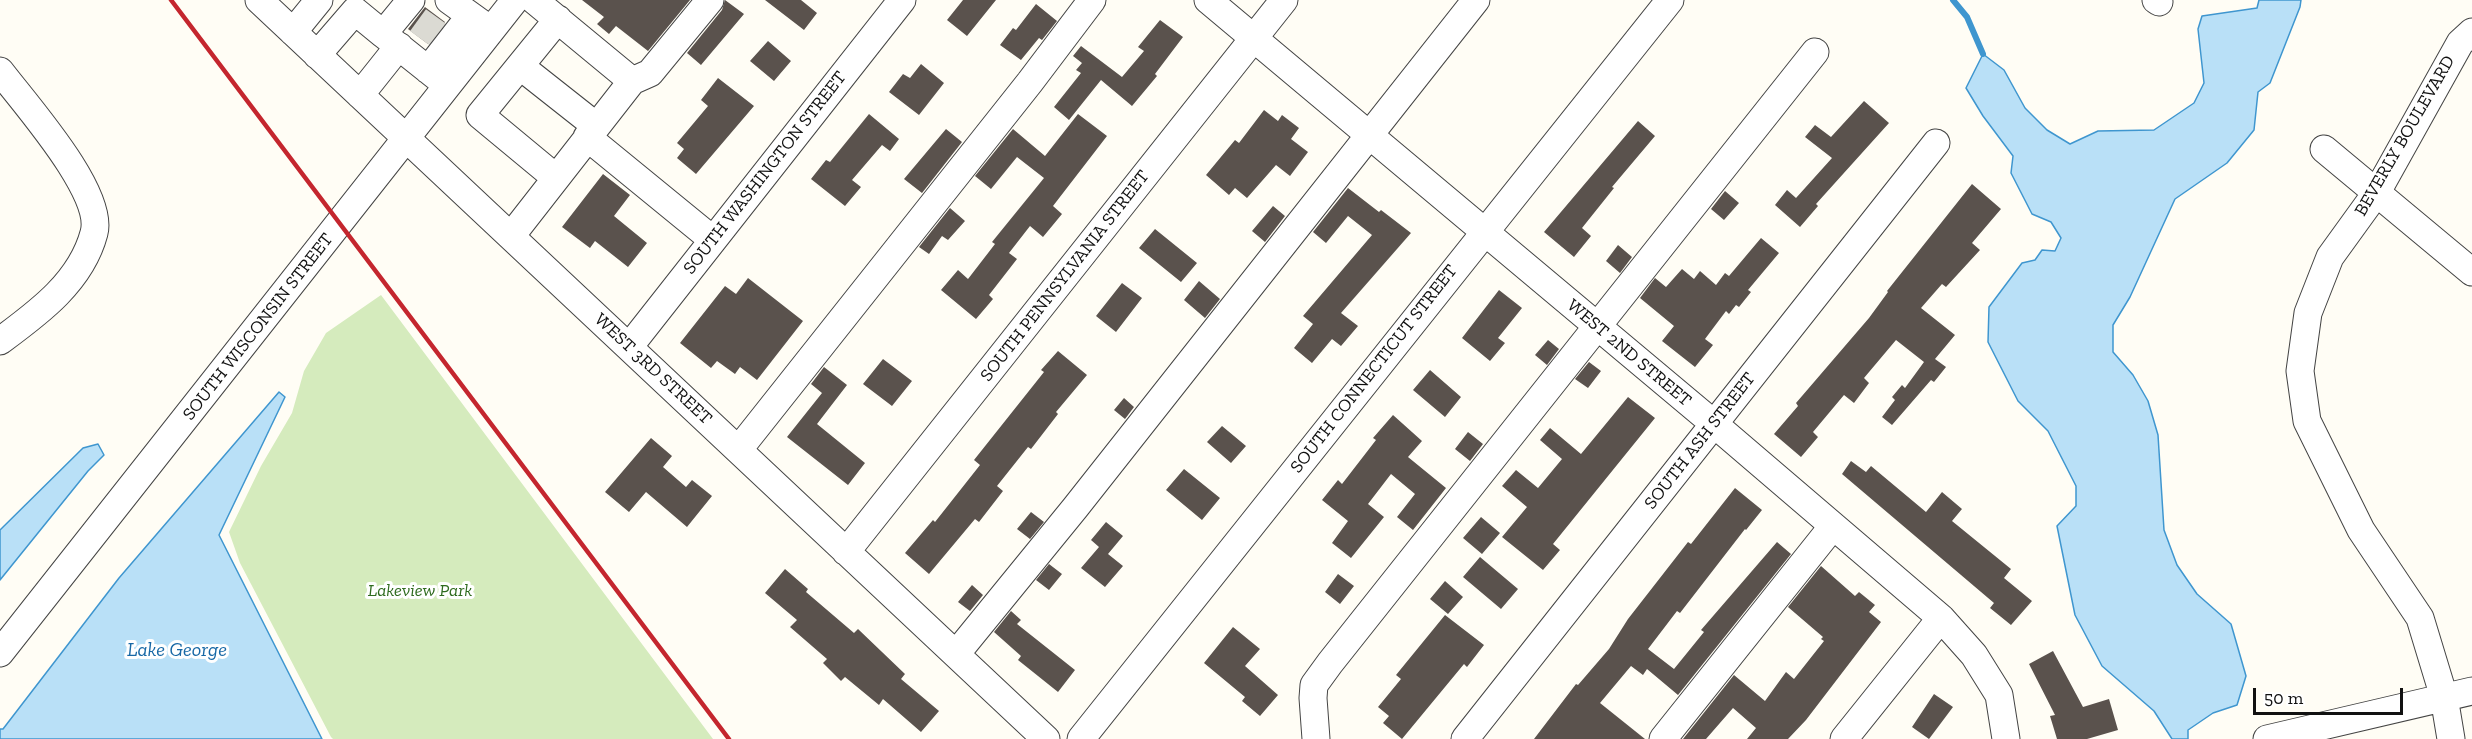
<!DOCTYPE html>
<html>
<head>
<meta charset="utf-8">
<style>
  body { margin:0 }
  #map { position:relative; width:2472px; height:739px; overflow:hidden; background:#fffdf5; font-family:"Zilla Slab",serif }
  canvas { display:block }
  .scale { position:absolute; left:2253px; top:688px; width:150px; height:27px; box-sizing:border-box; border:3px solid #111; border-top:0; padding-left:8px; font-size:18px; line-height:21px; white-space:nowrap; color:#111; -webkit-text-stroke:4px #fff; paint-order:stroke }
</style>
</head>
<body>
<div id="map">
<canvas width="2472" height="739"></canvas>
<div class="scale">50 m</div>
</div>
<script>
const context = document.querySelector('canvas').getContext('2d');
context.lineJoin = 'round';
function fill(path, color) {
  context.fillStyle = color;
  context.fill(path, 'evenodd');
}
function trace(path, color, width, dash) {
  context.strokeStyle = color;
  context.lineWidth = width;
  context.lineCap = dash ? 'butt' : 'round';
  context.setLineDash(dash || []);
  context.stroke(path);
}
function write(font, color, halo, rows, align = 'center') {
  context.font = font + ' "Zilla Slab",serif';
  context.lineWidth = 6;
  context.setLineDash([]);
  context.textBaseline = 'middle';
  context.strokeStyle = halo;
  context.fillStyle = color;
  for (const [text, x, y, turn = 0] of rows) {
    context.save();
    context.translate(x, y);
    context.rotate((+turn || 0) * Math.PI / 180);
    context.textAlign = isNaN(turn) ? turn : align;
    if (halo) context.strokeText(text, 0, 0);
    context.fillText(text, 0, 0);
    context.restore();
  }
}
fill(new Path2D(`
  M381,295L713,739H333L331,737L240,563L229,532L261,466L292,413L304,371L326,333Z`), '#d5ebbd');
const water = new Path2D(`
  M2259,0H2301L2300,7L2270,83L2258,92L2254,130L2227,163L2175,199L2130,297L2113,325V352L2133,375L2148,401L2158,435L2164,530L2177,565L2197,594L2231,624L2246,676L2237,705L2213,713L2188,730V739H2172L2154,711L2102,666L2075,615L2057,526L2076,506V486L2048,431L2018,401L1988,342L1989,307L2022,263L2035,260L2042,250L2055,251L2061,238L2051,222L2032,214L2011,173L2013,156L1983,116L1966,88L1983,54L2004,70L2025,108L2047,130L2070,144L2098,131L2154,130L2194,103L2204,83L2198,29L2202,16L2257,8Z
  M279,392L285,397L219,535L322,739H0V729H3L119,578Z
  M98,444L104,455L88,471L0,580V530L83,448Z`);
fill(water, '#b9e0f7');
trace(water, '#3f96cf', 1.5);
trace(new Path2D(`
  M1953,0L1967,17L1983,54`), '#3f96cf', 6);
fill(new Path2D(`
  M582,0H690L648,51L616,26L609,34L597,24L604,17Z
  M725,0L744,14L701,65L687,53L722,10Z
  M765,0H801L817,13L804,30Z
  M963,0H996L967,36L947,20Z
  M1036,4L1057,21L1042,40L1039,38L1021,60L1000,45L1013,28L1016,30Z
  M425,7L445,22L428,44L408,29Z
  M1160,20L1183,37L1155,74L1157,76L1132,106L1101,80L1069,120L1054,107L1081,73L1076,70L1082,63L1073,56L1081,46L1122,77L1144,51L1138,47Z
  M768,41L791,61L774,81L750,61Z
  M921,64L944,83L919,115L889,92L903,74L910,78Z
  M718,78L754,106L696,174L677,158L684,149L677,143L708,106L701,100Z
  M1864,101L1889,123L1816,204L1818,206L1800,227L1775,205L1787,190L1796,198L1832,158L1805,137L1815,125L1831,137Z
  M1264,110L1278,121L1282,115L1299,128L1291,139L1308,152L1290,176L1276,165L1247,198L1235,188L1229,195L1206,175L1235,140L1239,143Z
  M869,114L899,139L890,151L882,145L852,180L861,187L845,206L811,179L826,160L830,162Z
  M1078,114L1107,136L1053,206L1062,214L1043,237L1030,226L1009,253L1017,259L989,295L993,299L976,319L941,290L958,270L968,279L995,244L992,242L1044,178L1017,157L991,189L975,176L1013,129L1045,156Z
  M1638,121L1655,136L1612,187L1614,188L1582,228L1591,236L1574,257L1544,232Z
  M946,129L962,142L922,193L904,179Z
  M603,174L630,195L614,216L647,243L628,267L595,241L590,248L562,227Z
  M1972,184L2001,209L1972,243L1980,250L1946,287L1942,284L1921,308L1955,335L1935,359L1946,367L1934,382L1931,380L1892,425L1882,417L1895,400L1892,397L1902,385L1905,388L1924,362L1896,340L1864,378L1869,383L1854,403L1844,395L1813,432L1818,437L1801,457L1774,434L1798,406L1796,403L1869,318L1888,292L1887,291Z
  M1348,188L1379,212L1381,210L1411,233L1341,313L1358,326L1341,346L1332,339L1312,363L1294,348L1313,324L1303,316L1372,235L1348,216L1326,243L1313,232Z
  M1725,191L1739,203L1724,220L1711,209Z
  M1273,206L1285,216L1265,242L1252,231Z
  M950,208L965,221L948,240L942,236L929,254L919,247Z
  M1155,229L1197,263L1181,282L1139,248Z
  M1761,238L1779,253L1748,290L1751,292L1739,307L1736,305L1729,314L1726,311L1705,339L1713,345L1695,367L1662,341L1674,326L1640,298L1655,278L1666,287L1682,269L1694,279L1700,271L1716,285L1725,273L1729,276Z
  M1618,245L1632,257L1620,273L1606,261Z
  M748,278L803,321L757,380L740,367L735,374L717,361L711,368L680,343L725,286L736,294Z
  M1199,281L1220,299L1205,318L1184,300Z
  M1122,283L1142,298L1116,332L1096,316Z
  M1499,290L1522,308L1498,338L1505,343L1490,361L1462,338Z
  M1548,340L1559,349L1547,365L1535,355Z
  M1058,351L1087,375L1056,412L1058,414L1031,449L1028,447L997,486L1003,491L979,522L975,519L929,574L905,553L933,520L935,522L980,465L974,460L1044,372L1041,370Z
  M883,359L912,381L892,406L863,384Z
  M1589,362L1601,371L1588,388L1575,379Z
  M824,367L847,385L817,424L865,463L848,485L787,437L822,393L811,384Z
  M1430,370L1461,397L1445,417L1413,390Z
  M1628,397L1655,418L1553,544L1560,550L1543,570L1502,537L1527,507L1502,486L1516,470L1538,488L1562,459L1540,440L1550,428L1581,454Z
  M1124,398L1134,407L1125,419L1114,410Z
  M1393,415L1422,441L1408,457L1446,488L1413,530L1397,517L1415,494L1391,474L1368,504L1384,517L1351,558L1332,543L1348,521L1322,500L1338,480L1342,484L1376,440L1373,438Z
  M1222,426L1246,446L1231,463L1207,442Z
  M1468,432L1483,444L1470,461L1455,449Z
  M651,438L672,456L663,467L686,487L692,480L712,496L687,527L646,492L629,512L605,492Z
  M1851,461L1866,472L1871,466L1926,512L1942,492L1962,509L1952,521L2011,569L2004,578L2032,601L2011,625L1990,608L1994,603L1842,474Z
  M1184,469L1220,498L1202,520L1166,490Z
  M1735,488L1762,510L1746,530L1745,529L1680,613L1677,611L1648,649L1674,669L1704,632L1701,630L1777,542L1791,554L1678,695L1647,669L1643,675L1631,666L1600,703L1645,739H1534L1576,684L1578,685L1609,649L1628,619L1688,542L1691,544Z
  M1031,512L1044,522L1030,539L1017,529Z
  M1481,517L1500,533L1482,554L1463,538Z
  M1106,522L1123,536L1108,554L1123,566L1105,587L1081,568L1099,547L1091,540Z
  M1480,557L1518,589L1501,609L1463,577Z
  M1049,564L1062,574L1049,590L1036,580Z
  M1821,566L1855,596L1859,592L1875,605L1869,612L1881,622L1806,720L1788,739H1747L1756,728L1733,708L1706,739H1683L1734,675L1765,701L1786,672L1794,679L1824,641L1821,639L1823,637L1788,607Z
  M785,569L808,589L806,592L854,633L858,629L905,674L901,679L939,711L921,732L883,699L879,705L845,677L841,681L823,663L827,659L790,627L797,620L765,593Z
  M1338,574L1354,586L1340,604L1325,592Z
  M1445,581L1463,597L1448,614L1430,599Z
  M972,585L983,595L970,611L958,602Z
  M1011,611L1021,620L1017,624L1075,670L1058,692L1018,660L1021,656L994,632Z
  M1445,615L1484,645L1467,667L1464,664L1402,739L1383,723L1389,716L1378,707L1401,679L1396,675Z
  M1233,627L1260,649L1245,666L1278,695L1260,716L1242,701L1245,697L1204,663Z
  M2053,651L2083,707L2109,699L2118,730L2087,739H2057L2050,716L2055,715L2029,664Z
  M1934,694L1953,707L1929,739L1912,727Z`), '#5a524d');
trace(new Path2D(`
  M421,39L437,17`), '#dbdad3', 27, [27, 14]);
const minor = new Path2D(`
  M259,0L1046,739
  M411,0L383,34L447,85
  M449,0L485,26
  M1208,0L1713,423L1941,618L1974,655L1999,695L2006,739
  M2156,0L2159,2
  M293,32L319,0
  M317,55L355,11L383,34
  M520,66L596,126
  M428,70L470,16
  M0,71C25,104 105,193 94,233C81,282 38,313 0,341
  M632,81L650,73L710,0
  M360,95L399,46
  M587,137L713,240
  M2324,149L2472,272
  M556,178L480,115L558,19
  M511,236L632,81L534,0
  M629,347L902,0
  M739,449L1030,82L1092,0
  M846,552L1284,0
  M0,653L515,0
  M956,654L1075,508L1476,0
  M1081,739L1670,0
  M1316,739L1313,698L1314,685L1330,663L1815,52
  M1465,739L1936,143
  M1663,739L1833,526
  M1844,739L1941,618
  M2267,739L2472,691
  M2451,739L2444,697L2420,618L2361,530L2307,421L2300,371L2308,313L2330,257L2377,192L2460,43L2472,32`);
trace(minor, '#444', 29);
trace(minor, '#fff', 27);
trace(new Path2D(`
  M171,0L729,739`), '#c4262e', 4.5);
write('18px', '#111', '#fff', [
  ["BEVERLY BOULEVARD",2405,136,-60],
  ["SOUTH WASHINGTON STREET",765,173,-52],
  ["SOUTH PENNSYLVANIA STREET",1065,276,-52],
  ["SOUTH WISCONSIN STREET",258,327,-52],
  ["WEST 2ND STREET",1629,353,40],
  ["WEST 3RD STREET",653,369,43],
  ["SOUTH CONNECTICUT STREET",1374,369,-52],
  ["SOUTH ASH STREET",1700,441,-52]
]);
write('italic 18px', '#2f6b1f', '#fff', [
  ["Lakeview Park",420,591]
]);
write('italic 20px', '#1768a6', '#fff', [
  ["Lake George",177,650]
]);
</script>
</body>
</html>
